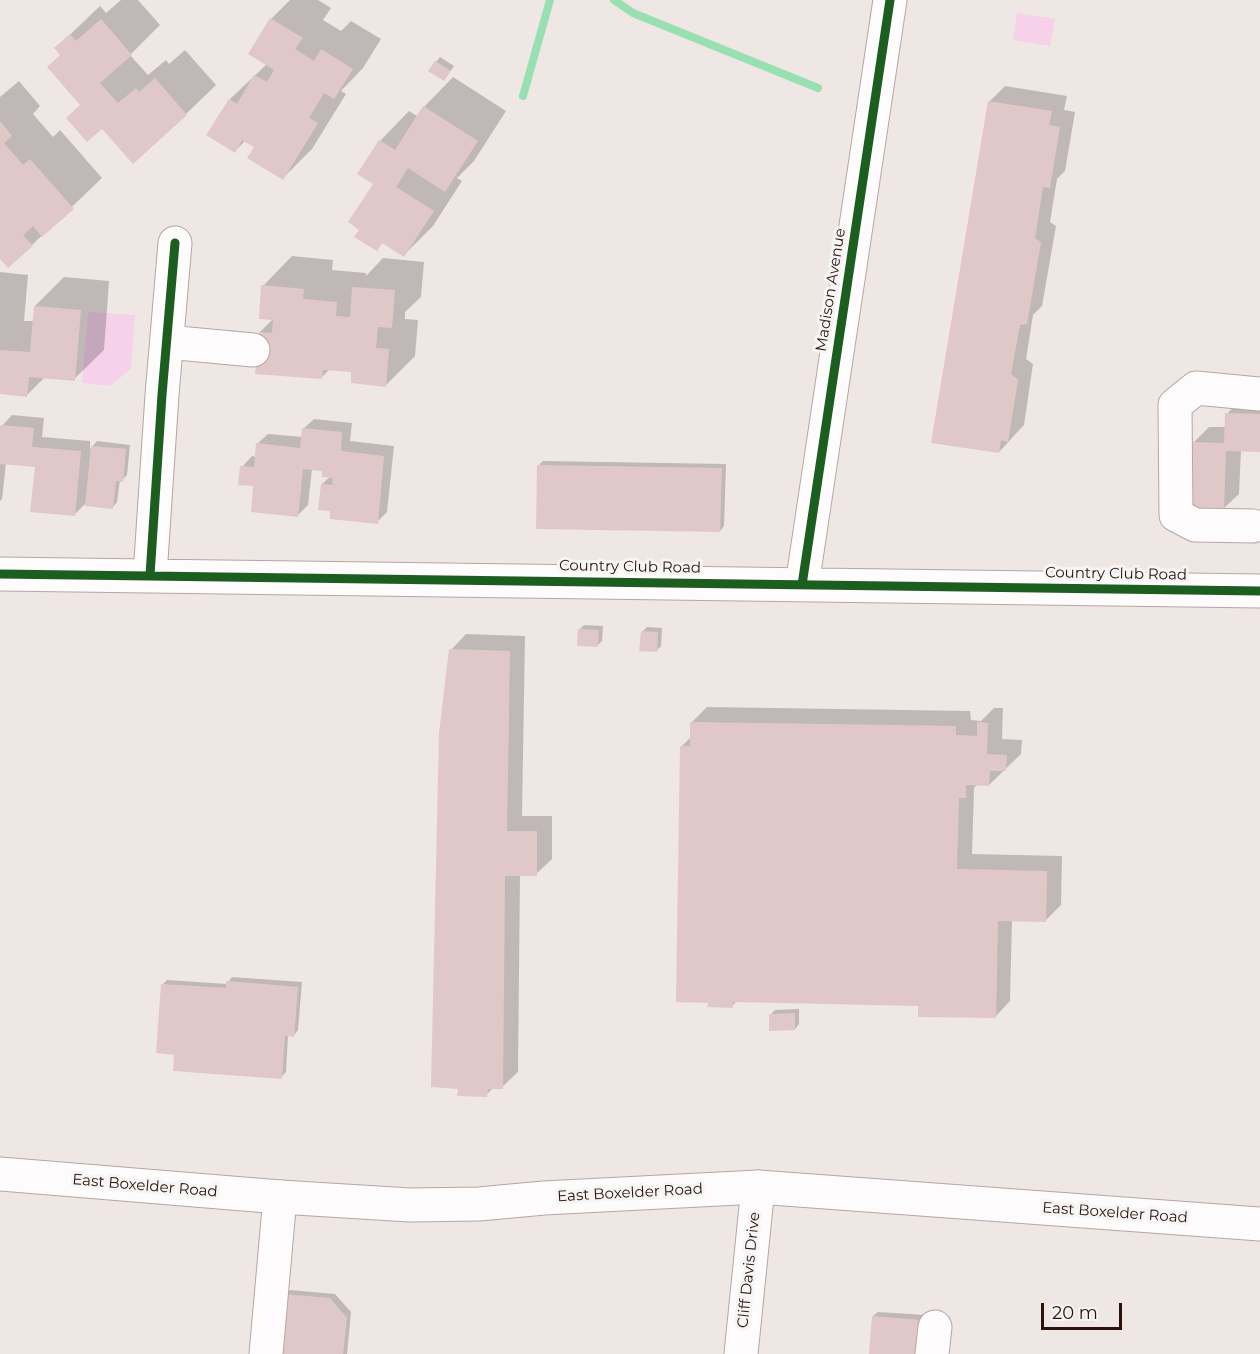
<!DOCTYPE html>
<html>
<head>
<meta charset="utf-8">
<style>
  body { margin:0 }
  #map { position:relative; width:1260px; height:1354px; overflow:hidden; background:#efe7e4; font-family:Montserrat,sans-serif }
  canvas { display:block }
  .scale { position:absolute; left:1041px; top:1303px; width:81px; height:27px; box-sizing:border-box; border:3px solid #2d120b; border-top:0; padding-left:8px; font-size:18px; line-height:21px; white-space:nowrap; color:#2d120b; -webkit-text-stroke:4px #f5f5f5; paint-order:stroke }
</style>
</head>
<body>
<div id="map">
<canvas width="1260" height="1354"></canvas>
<div class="scale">20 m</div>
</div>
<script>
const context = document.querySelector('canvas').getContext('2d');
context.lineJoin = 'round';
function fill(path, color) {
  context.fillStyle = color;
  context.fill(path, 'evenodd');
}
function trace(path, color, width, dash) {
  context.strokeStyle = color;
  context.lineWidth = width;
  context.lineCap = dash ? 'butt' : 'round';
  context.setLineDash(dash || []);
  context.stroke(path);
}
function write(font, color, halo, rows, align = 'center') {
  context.font = font + ' Montserrat,sans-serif';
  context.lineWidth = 6;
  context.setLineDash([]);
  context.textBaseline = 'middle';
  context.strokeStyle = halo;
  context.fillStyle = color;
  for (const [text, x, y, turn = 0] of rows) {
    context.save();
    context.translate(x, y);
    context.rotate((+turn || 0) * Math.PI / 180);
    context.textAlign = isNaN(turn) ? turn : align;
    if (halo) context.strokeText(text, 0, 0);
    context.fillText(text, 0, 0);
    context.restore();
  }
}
fill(new Path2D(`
  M1017,13L1055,19L1050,46L1013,40Z
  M88,312L135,315L131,369L110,386L82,383Z`), '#f6d1e9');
fill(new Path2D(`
  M121,0H138L160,25L130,55L148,75L166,60L169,64L185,50L216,85L186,114L133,161L81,104L62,55L56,48L100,6L106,13Z
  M290,0H318L331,8L323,20L341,31L351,21L381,39L363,68L341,91L346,94L312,149L283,178L256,146L246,140L235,151L208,135L230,99L267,64L271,19Z
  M440,57L454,66L444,80L436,62Z
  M453,77L506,111L474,161L457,178L462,181L433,226L404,255L383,242L377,249L361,229L375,183L359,174L380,141L409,111L417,116L424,107Z
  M19,81L40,106L33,114L53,137L60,130L102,178L32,245L0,257V97Z
  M1005,86L1067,96L1064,110L1075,112L1065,171L1057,179L1050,222L1056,226L1042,306L1033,315L1026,359L1033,364L1024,425L999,452L989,102Z
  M292,256L333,260L332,270L366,273V276L383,258L424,262L421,297L405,312V319L418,320L415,356L386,385L353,371L330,369L321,378L260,332L274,318L263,286Z
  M0,272L28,275L24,321H34L35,306L64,277L109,281L104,350L74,379L45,377L27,395L0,393Z
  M1242,398L1260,399V451L1241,450L1239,494L1223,509L1194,442L1209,427H1226L1227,414Z
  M12,415L44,418L42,437L90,441V449L97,441L130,445L127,475L122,480H120L117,502L113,507L85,504L74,515L36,466L6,463L2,499L0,501V433L2,426Z
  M314,419L352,423L350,441L394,446L387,512L377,522L332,510L322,484L331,476L324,470L312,469L308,505L298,515L255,485L242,467L252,456L256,457L257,444L268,434L303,437V429Z
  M543,461L726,464L724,526L720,531L539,465Z
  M584,625L603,626L602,641L597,646L579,630Z
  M647,627L662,628L661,646L656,651L642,632Z
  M466,634L525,636L522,816H552V859L536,874H520L518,1072L502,1087H494L486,1095L451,650Z
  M707,707L970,711L971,720L981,721L994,708H1003L1002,739L1022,740L1021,754L989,785L978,784L974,788L972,854L1062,856L1061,905L1045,921L1012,920L1010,1001L995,1017L920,1004L738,1000L732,1006L681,747L691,737L692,722Z
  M232,977L302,982L298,1030L294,1035H288L286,1072L281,1077L176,1054L163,984L167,980L227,984Z
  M799,1009V1024L795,1029L770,1015L775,1010Z
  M290,1290L335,1294L351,1312L347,1354H280L285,1295Z
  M878,1312L926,1315L923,1354H870L873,1316Z`), '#0003');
trace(new Path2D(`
  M614,0L633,13L818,88
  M523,96L550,0`), '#98dfb2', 8);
fill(new Path2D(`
  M270,18L303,38L295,49L314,61L321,49L353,69L334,99L324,93L309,118L318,123L283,180L247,158L254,147L242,140L235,153L206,135L229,99L237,104L254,75L267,82L274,70L248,54Z
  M101,19L132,55L100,83L118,103L136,88L139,92L155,78L187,115L133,164L102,129L87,142L66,118L80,105L47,67L60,55L54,48L70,34L76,41Z
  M435,61L451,71L444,81L428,71Z
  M988,101L1052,111L1049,125L1060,127L1050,188L1043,187L1035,238L1041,242L1027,324L1020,325L1011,374L1018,380L1008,442L1001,440L999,453L931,443Z
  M423,106L478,141L445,192L408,168L396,187L434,211L404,257L382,243L377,251L354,237L359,230L348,222L373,184L357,174L379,140L395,150Z
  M0,121L12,136L4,143L23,165L30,159L74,209L42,237L33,226L23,235L33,246L8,268L0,259Z
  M261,285L304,289L303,299L337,302L336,316L350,317L352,287L395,290L392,328L378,327L376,348L389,349L386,387L351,383V372L323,370L322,379L255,374L259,332L272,333L273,320L259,319Z
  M34,306L81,310L75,381L29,377L27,397L0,394V350L30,352Z
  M1225,413L1260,414V452L1226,451L1224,511L1190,509L1192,442L1224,443Z
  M0,425L34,428L32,447L81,451L75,516L30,512L35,467L0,464Z
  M302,428L342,432L341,451L384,456L378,524L330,519V511L318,510L321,484L332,485L333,478L322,477V471L303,469L298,517L251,512L253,486L238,485L240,466L254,467L256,443L300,448Z
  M91,446L126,449L123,482L116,481L113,509L85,506Z
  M537,465L722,468L720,532L536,529Z
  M578,629L599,630L598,647L577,646Z
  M641,631L658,632L657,652L639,651Z
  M449,649L510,651L507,831H537V876H505L503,1089H488L487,1097L457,1096L458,1089L431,1087L439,733Z
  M690,722L956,726V735L977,736V722L988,723L987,754L1007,755L1006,771H990L989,786L966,785V798H959L957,869L1047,871L1046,922L998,921L996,1018L918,1017V1006L733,1002V1008L707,1007L708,1003L676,1002L680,746H690Z
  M226,981L298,987L294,1037L285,1036L282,1079L173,1071L174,1055L156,1053L161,984L226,988Z
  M795,1013V1030L769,1031V1014Z
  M283,1294L330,1298L347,1318L343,1354H278Z
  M872,1316L922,1320L919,1354H869Z`), '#e1c8c8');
const minor = new Path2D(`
  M167,342L253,350
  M1253,526L1195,525L1176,515L1175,405L1196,388L1260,394
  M0,574L1260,591
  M150,575L162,395L175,243
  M802,585L890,0
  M266,1354L280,1197
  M741,1354L758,1187
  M932,1354L935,1327`);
const major = new Path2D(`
  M0,1174L280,1197L410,1205L479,1204L544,1198L758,1187L1260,1224`);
trace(minor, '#b6a6a1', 35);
trace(major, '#b6a6a1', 35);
trace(minor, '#fdfbfb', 33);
trace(major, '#fdfbfb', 33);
trace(new Path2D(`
  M0,574L1260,591
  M150,575L162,395L175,243
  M802,585L890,0`), '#1b5e20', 9);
write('15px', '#2d120b', '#f5f5f5', [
  ["Madison Avenue",831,290,-81],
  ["Country Club Road",630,567,1],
  ["Country Club Road",1116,574,1],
  ["East Boxelder Road",145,1186,5],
  ["East Boxelder Road",630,1193,-3],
  ["East Boxelder Road",1115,1213,4],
  ["Cliff Davis Drive",749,1270,-84]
]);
</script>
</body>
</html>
